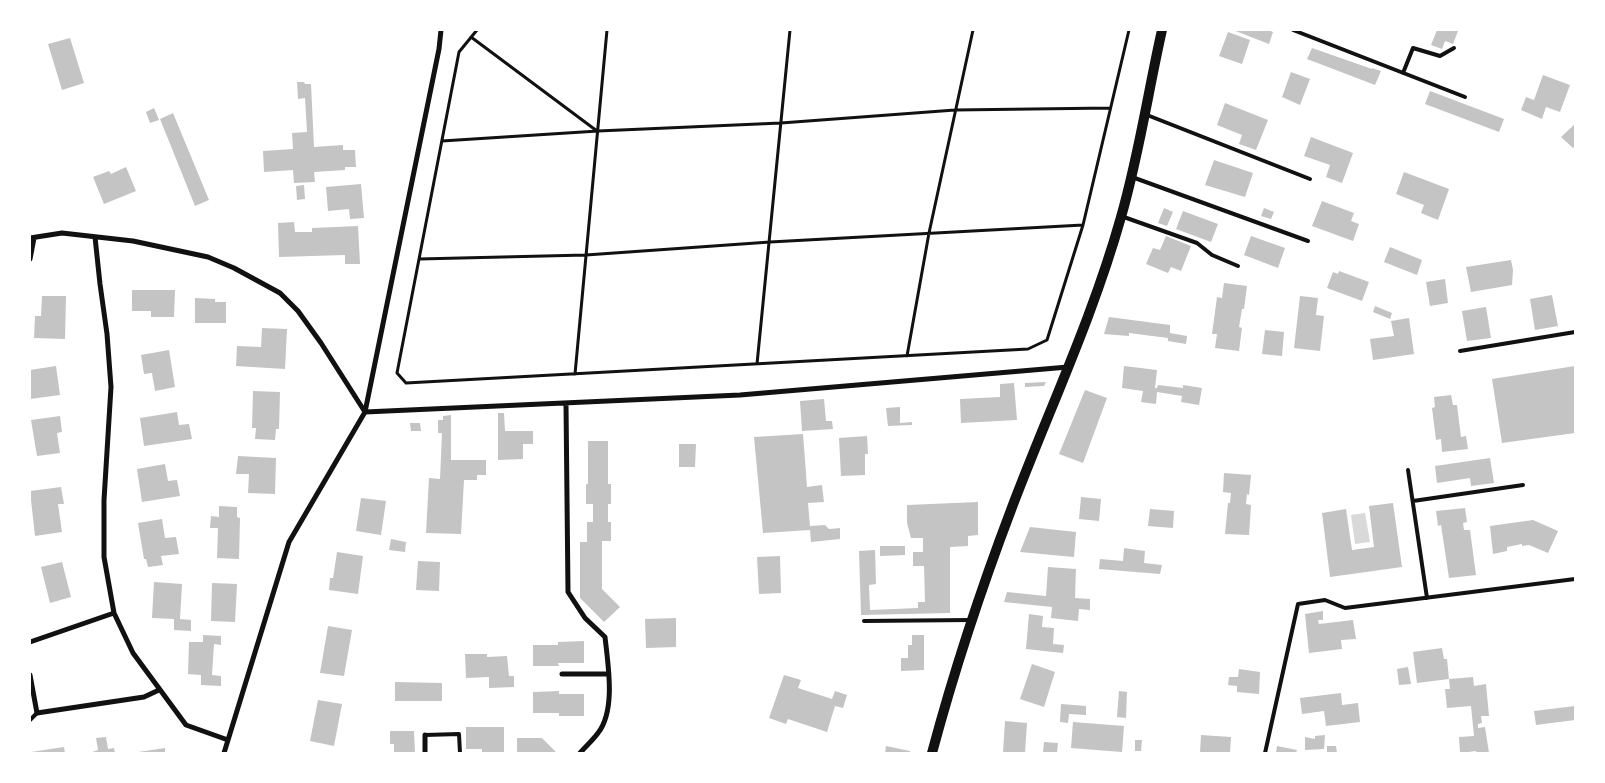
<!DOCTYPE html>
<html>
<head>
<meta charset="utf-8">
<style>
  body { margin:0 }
  #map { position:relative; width:1605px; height:783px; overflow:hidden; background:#fff; font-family:Ubuntu,sans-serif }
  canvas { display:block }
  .frame { position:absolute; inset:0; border:31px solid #fff; pointer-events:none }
</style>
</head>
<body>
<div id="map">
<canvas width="1605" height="783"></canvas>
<div class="frame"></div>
</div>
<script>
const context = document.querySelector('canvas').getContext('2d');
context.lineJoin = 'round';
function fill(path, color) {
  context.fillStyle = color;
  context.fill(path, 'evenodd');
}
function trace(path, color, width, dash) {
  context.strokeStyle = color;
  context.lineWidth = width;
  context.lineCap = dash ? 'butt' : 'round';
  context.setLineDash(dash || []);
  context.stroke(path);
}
fill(new Path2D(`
  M1365,513L1370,542L1355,544L1351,515Z`), '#d9d9d9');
fill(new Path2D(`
  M1233,30H1268L1273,32L1269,44Z
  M1437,30L1458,31L1453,44L1445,41L1442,49L1431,45Z
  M1228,32L1250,40L1242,64L1219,56Z
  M70,38L84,83L62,90L48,44Z
  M1312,48L1372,69V68L1381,71L1375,85L1307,59Z
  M1291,72L1310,79L1300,105L1282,97Z
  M1543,75L1570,85L1560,112L1546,107L1542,119L1521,110L1526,97L1534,100Z
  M297,82H304L305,84H311L314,147L343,145V150H355L356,167H345V170L314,172L315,182L294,183L293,170L264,172L263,151L293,149L292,133L307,132L305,98L298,99Z
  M1430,91L1504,119L1499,132L1425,104Z
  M1225,103L1268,120L1256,150L1239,144L1242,135L1217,125Z
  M154,108L159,120L150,123L146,112Z
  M173,113L209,200L195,206L160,119Z
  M1575,124V146L1573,148L1561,137Z
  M1311,137L1353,153L1342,183L1326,177L1330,165L1304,156Z
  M1214,160L1253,173L1245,197L1205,185Z
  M126,167L136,191L104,204L93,177L109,171L111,174Z
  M1404,172L1449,189L1438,220L1421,213L1424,205L1396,194Z
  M361,184L364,218L350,219L349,209L328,211L326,187Z
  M304,185L305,199L297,200L296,186Z
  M1322,201L1354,213L1351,221L1359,224L1353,241L1312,226Z
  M1164,208L1173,212L1167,226L1158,223Z
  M1264,208L1274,212L1271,219L1261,216Z
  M1183,211L1218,224L1211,242L1176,229Z
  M294,222L295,232H312V228L358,226L360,264H345V255L279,257L278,223Z
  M1166,236L1191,246L1181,271L1171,267L1168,273L1146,264L1153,248L1160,250Z
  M1251,236L1285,248L1278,268L1244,255Z
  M1390,247L1422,260L1417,275L1384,262Z
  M1511,260L1513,270L1512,285L1471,292L1466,267Z
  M1339,271L1369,282L1362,301L1327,288L1333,272L1338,274Z
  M1445,279L1448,303L1430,306L1426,282Z
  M1224,283L1247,286L1244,309H1242L1239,327L1242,328L1239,351L1215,348L1217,334H1212L1217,297L1222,298Z
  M132,290H175L174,317H151V311H132Z
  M1552,295L1558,326L1535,330L1530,299Z
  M42,296H66L65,339L34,338L35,316H41Z
  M1300,296L1318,298L1316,315L1324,316L1320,351L1294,348Z
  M195,298L215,299V302H226V323H195Z
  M1375,306L1392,313L1390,319L1373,312Z
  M1486,307L1491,338L1467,341L1462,311Z
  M1109,317L1170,325V333L1187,336L1186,344L1168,341V338L1129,333V336L1104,334Z
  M1409,318L1414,354L1373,360L1370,339L1394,336L1391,321Z
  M262,328L287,329L285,369L236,366L237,346L261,347Z
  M1265,330L1284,332L1282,356L1262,354Z
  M169,350L175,387L155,391L152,373L144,374L141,355Z
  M56,366L60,395L30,399V370Z
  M1124,366L1157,370L1155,388H1157L1158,385L1183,388V385L1202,388L1199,405L1181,402L1182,396L1157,392L1156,404L1141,402L1143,391L1122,388Z
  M1575,366V433L1502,443L1492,379Z
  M1046,382L1044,386L1025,387V383Z
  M1014,383L1017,420L961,423L960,399L1000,397V384Z
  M1085,390L1107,398L1083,463L1059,454Z
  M253,391L280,392L279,429H276L275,440L255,439L256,428H252Z
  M1451,395L1453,405H1457L1461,437L1466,436L1468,449L1442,452L1441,439L1436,440L1432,408L1435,407L1434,397Z
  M824,399L826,421H832L833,429L802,431L800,401Z
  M900,407V423L912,422V425L888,426L886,408Z
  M177,412L179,425L189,424L192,439L144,446L140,418Z
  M498,413H504L505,431H533V444H523V459L498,460Z
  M451,415V460H486V475H477V480H464L461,534L426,533L429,478L440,479L442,433H438V420H443V416Z
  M60,416L62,432L57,433L60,453L37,456L31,420Z
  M410,423H420L421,431H411Z
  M803,434L807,487L822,485L824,502L808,503L810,526L825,525L829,529L840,528V539L811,542L810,530L763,533L754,437Z
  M867,436L868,454H865V475L841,476L839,438Z
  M588,441H608V484H611V504H608V522H611V541H602V589L620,607L604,622L580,598V542H587V522H593V504H586V484H588Z
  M679,444H696L695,467H679Z
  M238,456L276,458L275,494L248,493L249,474H236Z
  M1490,458L1494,483L1471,486L1470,478L1437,483L1435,466Z
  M165,464L168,481L177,480L180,496L142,502L137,469Z
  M1224,473L1251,475L1249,495L1247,494L1246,504L1251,505L1249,535L1225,534L1228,503H1230L1231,493L1223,492Z
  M61,487L64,504H58L62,532L35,536L30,491Z
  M1081,497L1101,499L1099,521L1079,519Z
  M361,498L386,501L381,535L356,531Z
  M978,502V535L968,536V546L950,547V613L861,615L859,551L875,550L876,584L869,585L870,610L918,608V602H925L924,566H913V552H923V538H911L907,523V505Z
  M1393,503L1402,567L1330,577L1322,513L1346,509L1352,550L1374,547L1369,506Z
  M219,506L237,507V517L240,518L239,559L217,558L218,528H210L211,516L219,517Z
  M1465,508L1467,522L1463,523L1464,530H1470L1476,575L1449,578L1441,525L1438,526L1436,511Z
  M1150,509L1174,511L1173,528L1148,526Z
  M162,519L165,538L176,537L179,554L161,556L163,565L148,567L146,559H144L138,523Z
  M1533,520L1558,531L1548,553L1529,545L1522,546V544L1507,547V551L1493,554L1490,526Z
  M1030,527L1076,532L1074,557L1020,552Z
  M391,539L406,542L405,552L389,550Z
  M880,546H905V555L880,556Z
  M1124,548L1145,551L1144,563L1162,565L1160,574L1099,569L1100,559L1123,561Z
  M337,552L363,556L358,594L329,590L330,578H333Z
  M780,556L781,593L759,594L757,557Z
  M418,561L440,562L439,591L416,590Z
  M62,562L71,597L50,603L41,567Z
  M1048,567L1076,569L1075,598L1090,599V610L1079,609L1078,621L1051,618L1052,607L1004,602L1007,592L1046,596Z
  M154,582L182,584L180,619L191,620V631L174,630V619L152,618Z
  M212,583L237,584L235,622L211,621Z
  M1323,611V620H1318L1319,624L1353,620L1356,639L1341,640L1342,649L1309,653L1305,614Z
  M1029,614L1043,616L1042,627L1054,628L1053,644L1064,645L1063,653L1026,649Z
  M676,618V647L646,648L645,619Z
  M328,626L352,630L344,676L320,673Z
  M203,635L221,636V645L214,644L212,675L221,676V686L201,685V675L188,674L189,642H203Z
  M912,635H924V670L901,671V658H908V645H912Z
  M584,641V663H558L559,666H533V645H558V642Z
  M1442,648L1444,659H1447L1449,679L1417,683L1413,652Z
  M465,654H487V657L507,656L509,676H514V687L489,688V677L466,678Z
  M1032,664L1055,672L1044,707L1020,699Z
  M1408,667L1411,684L1399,685L1397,669Z
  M1239,669L1260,672L1259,694L1237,692V686L1228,685L1229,677H1238Z
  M784,675L801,680L798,688L832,699L835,691L847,695L843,708L835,706L827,732L788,719L786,724L769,718Z
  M1473,677L1474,686L1486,684L1489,716H1481L1482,723L1478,724V728L1485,727L1489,753H1476V751L1460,753L1459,737L1474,736L1471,706L1447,708L1445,689H1450L1449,679Z
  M395,682L442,683V701H395Z
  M559,691V694H584V716H559V713H533V692Z
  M1119,691L1127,692L1126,718L1117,717Z
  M1341,693L1342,705L1358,703L1360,722L1326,726L1324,711L1302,714L1300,698Z
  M318,700L342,704L334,746L310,741Z
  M1061,704L1086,706V715L1069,714L1068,723L1060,722Z
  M1575,706V720L1536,725L1534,711Z
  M1005,721L1027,723L1025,753H1003Z
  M1073,722L1124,726L1122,752L1071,748Z
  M466,727H504V753H482V749H466Z
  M390,731H414L415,753H394V744H390Z
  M1201,735L1231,737L1230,753H1200Z
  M1325,735L1324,749L1305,750V737L1315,739V736Z
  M106,737L108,749L114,748L115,753H89L98,750L96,738Z
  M517,738H542L557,753H517Z
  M1135,740H1142L1141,751H1135Z
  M1044,742L1058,743L1057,753H1043Z
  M886,746L910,751V753H885Z
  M1277,746L1297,750L1296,753H1276Z
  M1327,746H1336L1337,753H1327Z
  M64,747L65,753H31V752Z
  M165,748V753H138V752Z`), '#c4c4c4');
trace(new Path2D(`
  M477,30L459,52L397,373L406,383L1028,349L1047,340L1083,225L1129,30
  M471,37L597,131
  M442,141L598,131L781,123L955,110L1110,108
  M419,259L586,255L770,242L1083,225
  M907,356L929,233L973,30
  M757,364L790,30
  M575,374L607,30`), '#111', 3);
trace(new Path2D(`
  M1293,30L1465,97
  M1403,73L1413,48L1440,56L1454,48
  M1147,115L1310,179
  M1132,177L1308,241
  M1121,216L1197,243L1212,255L1238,266
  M1460,351L1575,332
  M1408,470L1427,598
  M1413,501L1523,485
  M864,621L971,620
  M30,720L37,713
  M425,735L459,734L460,753
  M1265,753L1298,604L1325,600L1345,608L1575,579`), '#111', 4);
trace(new Path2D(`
  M95,237L100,284L107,334L111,387L104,500V557L114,613L133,653L186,725L228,740
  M30,238L62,233L133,241L208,257L234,268L280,293L298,311L321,343L365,412
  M30,259L34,238
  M566,404L568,592L585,618L605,637C608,665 616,710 598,733C593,740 586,746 580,753
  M365,412L740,395L1068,367
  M30,642L114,613
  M562,674H608
  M30,675L37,713L144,697L159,690
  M224,753L289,542L365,412L439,49L441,30
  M425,753V735`), '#111', 5);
trace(new Path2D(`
  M932,753C954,671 981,589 1011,510C1048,412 1093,317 1121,217C1139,155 1148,92 1162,30`), '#111', 10);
</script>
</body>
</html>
